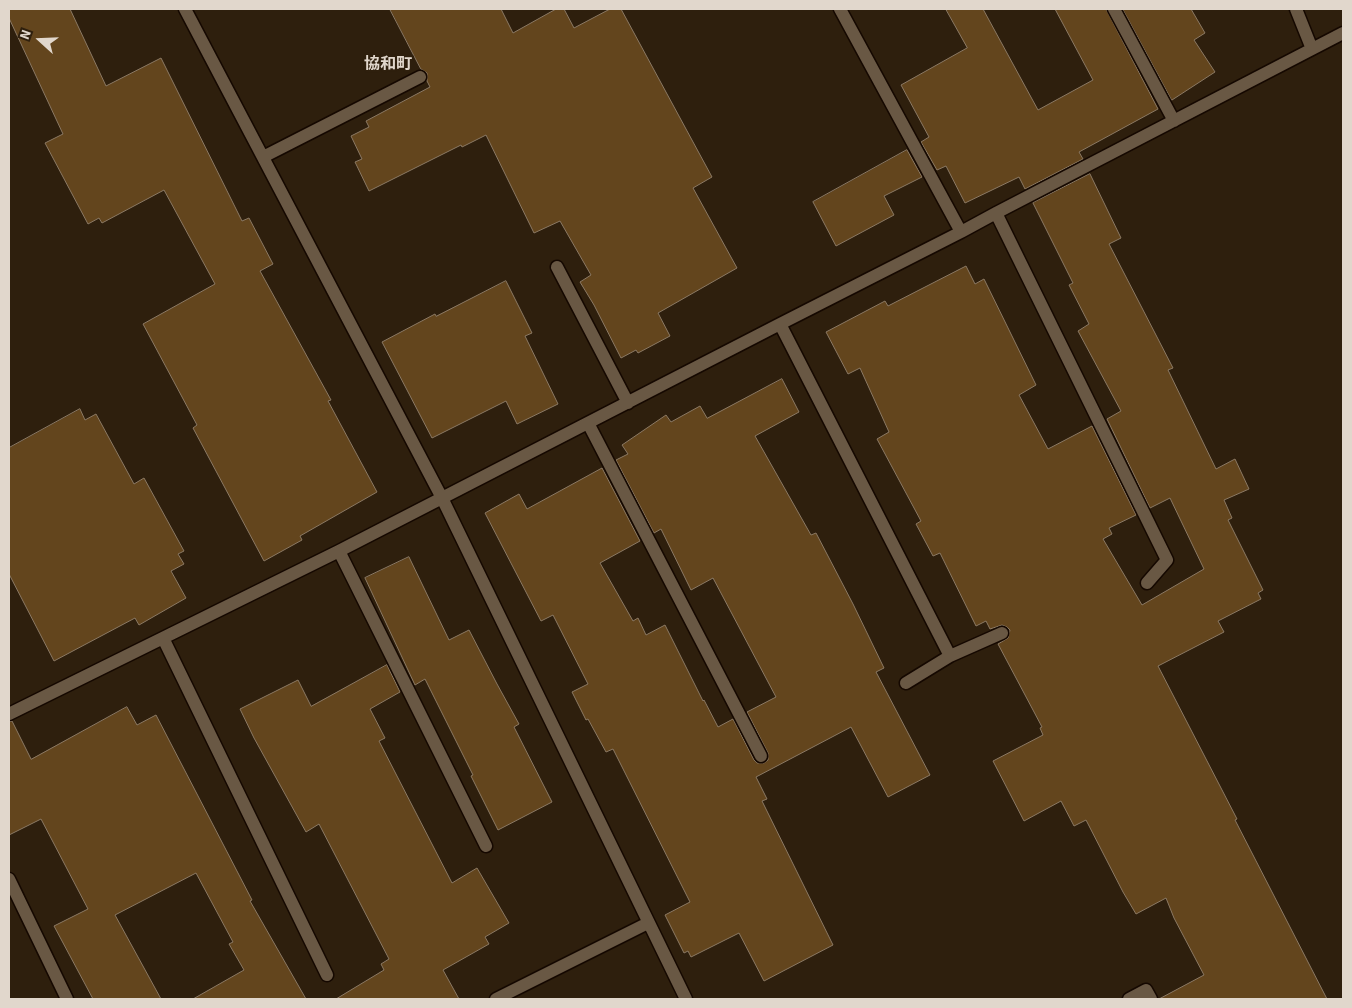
<!DOCTYPE html>
<html>
<head>
<meta charset="utf-8">
<style>
  body { margin:0 }
  #map { position:relative; width:1352px; height:1008px; overflow:hidden; background:#2e1f0d; font-family:"Source Sans 3",sans-serif }
  canvas { display:block }
  .frame { position:absolute; inset:0; border:10px solid #e1d7cc; pointer-events:none }
  .north { position:absolute; left:15px; top:15px; width:50px; height:50px; -webkit-text-stroke:4px #2e1f0d; paint-order:stroke; rotate:290deg; font-size:14px; font-weight:700; line-height:20px; text-align:center; color:#e1d7cc }
  .north::after { content:''; display:block; margin:auto; width:18px; height:22px; background:#e1d7cc; clip-path:polygon(50% 0,100% 100%,50% 72%,0 100%) }
</style>
</head>
<body>
<div id="map">
<canvas width="1352" height="1008"></canvas>
<div class="frame"></div>
<div class="north">N</div>
</div>
<script>
const context = document.querySelector('canvas').getContext('2d');
context.lineJoin = 'round';
function fill(path, color) {
  context.fillStyle = color;
  context.fill(path, 'evenodd');
}
function trace(path, color, width, dash) {
  context.strokeStyle = color;
  context.lineWidth = width;
  context.lineCap = dash ? 'butt' : 'round';
  context.setLineDash(dash || []);
  context.stroke(path);
}
function write(font, color, halo, rows, align = 'center') {
  context.font = font + ' "Source Sans 3","Noto Sans JP",sans-serif';
  context.lineWidth = 4.5;
  context.setLineDash([]);
  context.textBaseline = 'middle';
  context.strokeStyle = halo;
  context.fillStyle = color;
  for (const [text, x, y, turn = 0] of rows) {
    context.save();
    context.translate(x, y);
    context.rotate((+turn || 0) * Math.PI / 180);
    context.textAlign = isNaN(turn) ? turn : align;
    if (halo) context.strokeText(text, 0, 0);
    context.fillText(text, 0, 0);
    context.restore();
  }
}
const building = new Path2D(`
  M9,9H70L106,86L161,58L242,221L249,218L273,264L260,271L331,400L328,401L377,492L300,536L302,540L264,561L193,428L197,425L143,324L215,284L164,190L102,223L99,218L88,224L45,143L63,134L9,18Z
  M390,9H501L513,33L556,9H564L574,28L610,9H621L712,177L693,188L737,268L658,313L670,336L638,353L636,350L621,358L594,305L580,282L591,275L560,221L534,233L486,135L462,147L461,145L369,191L355,162L362,159L351,136L369,127L366,121L430,87L427,81V73L421,69Z
  M946,9H983L1038,110L1093,80L1055,9H1106L1158,109L1079,152L1083,159L1025,189L1019,177L965,203L946,166L937,170L921,142L929,137L901,85L967,48Z
  M1123,9H1191L1205,33L1194,40L1215,72L1172,100Z
  M907,150L922,177L884,196L894,215L836,246L813,202Z
  M1090,174L1121,238L1109,244L1173,368L1168,370L1216,469L1235,459L1249,489L1224,500L1232,518L1228,520L1263,590L1258,593L1261,599L1218,621L1224,632L1158,666L1237,819L1235,820L1327,999H1159L1204,975L1174,918L1166,898L1136,914L1123,892L1086,820L1074,826L1061,801L1024,821L993,761L1043,735L1040,728L1042,727L998,644L1008,638L1010,630L1007,627L1002,625L990,629L986,621L976,626L940,553L933,556L916,524L921,521L877,439L889,432L860,368L848,374L826,332L885,301L888,306L966,266L975,284L984,279L1036,385L1019,395L1048,449L1092,426L1136,515L1109,528L1112,534L1103,539L1142,605L1204,569L1170,498L1150,508L1107,419L1121,411L1078,331L1089,324L1069,285L1073,283L1033,203Z
  M506,281L532,333L525,336L558,404L517,424L506,401L432,438L382,342L435,314L436,316Z
  M782,379L799,412L755,436L811,535L816,533L853,604L884,668L876,672L930,775L888,797L851,727L756,777L767,799L762,801L833,945L764,981L739,933L691,957L688,951L684,953L665,915L690,902L613,749L606,752L588,719L586,720L572,692L588,684L553,615L541,621L485,513L519,494L527,509L602,468L640,541L600,563L633,621L638,618L646,635L665,625L703,701L704,700L718,727L733,719L754,760L757,763H764L768,760V753L747,712L776,697L713,578L691,590L661,529L654,533L616,460L628,454L622,445L666,415L671,422L700,406L707,418Z
  M80,409L85,420L96,414L134,484L144,478L184,551L178,554L184,564L171,571L186,598L139,625L135,618L54,661L9,574V448Z
  M409,557L449,640L469,630L497,684L519,724L514,727L552,802L498,830L471,776L473,775L425,679L415,685L365,578Z
  M387,665L400,692L370,709L385,738L379,741L452,883L477,868L509,923L485,937L489,944L443,970L459,999H336L384,970L381,964L389,959L319,824L306,832L254,738L240,709L298,680L311,706Z
  M127,707L137,725L156,715L252,900L250,901L306,999H193L244,970L229,944L233,942L196,873L115,915L161,999H93L54,926L88,909L41,819L9,835V722L12,721L31,759Z`);
fill(building, '#63451d');
trace(building, '#8b7964', 1);
const lane = new Path2D(`
  M1129,999L1146,990L1151,999`);
const street = new Path2D(`
  M185,9L442,498L686,999
  M840,9L961,232
  M1114,9L1174,121
  M1296,9L1312,49
  M263,157L420,77
  M996,213L1167,560L1147,583
  M557,267L628,403
  M780,324L950,656L906,683
  M588,423L761,756
  M339,551L486,846
  M163,638L327,975
  M950,656L1002,633
  M9,714L339,551L780,324L961,232L996,213L1343,33
  M9,879L67,999
  M496,999L648,923`);
trace(lane, '#150800', 15);
trace(street, '#150800', 15);
trace(lane, '#695844', 12);
trace(street, '#695844', 12);
write('bold 16px', '#e1d7cc', '#2e1f0d', [
  ["協和町",388,65]
]);
</script>
</body>
</html>
